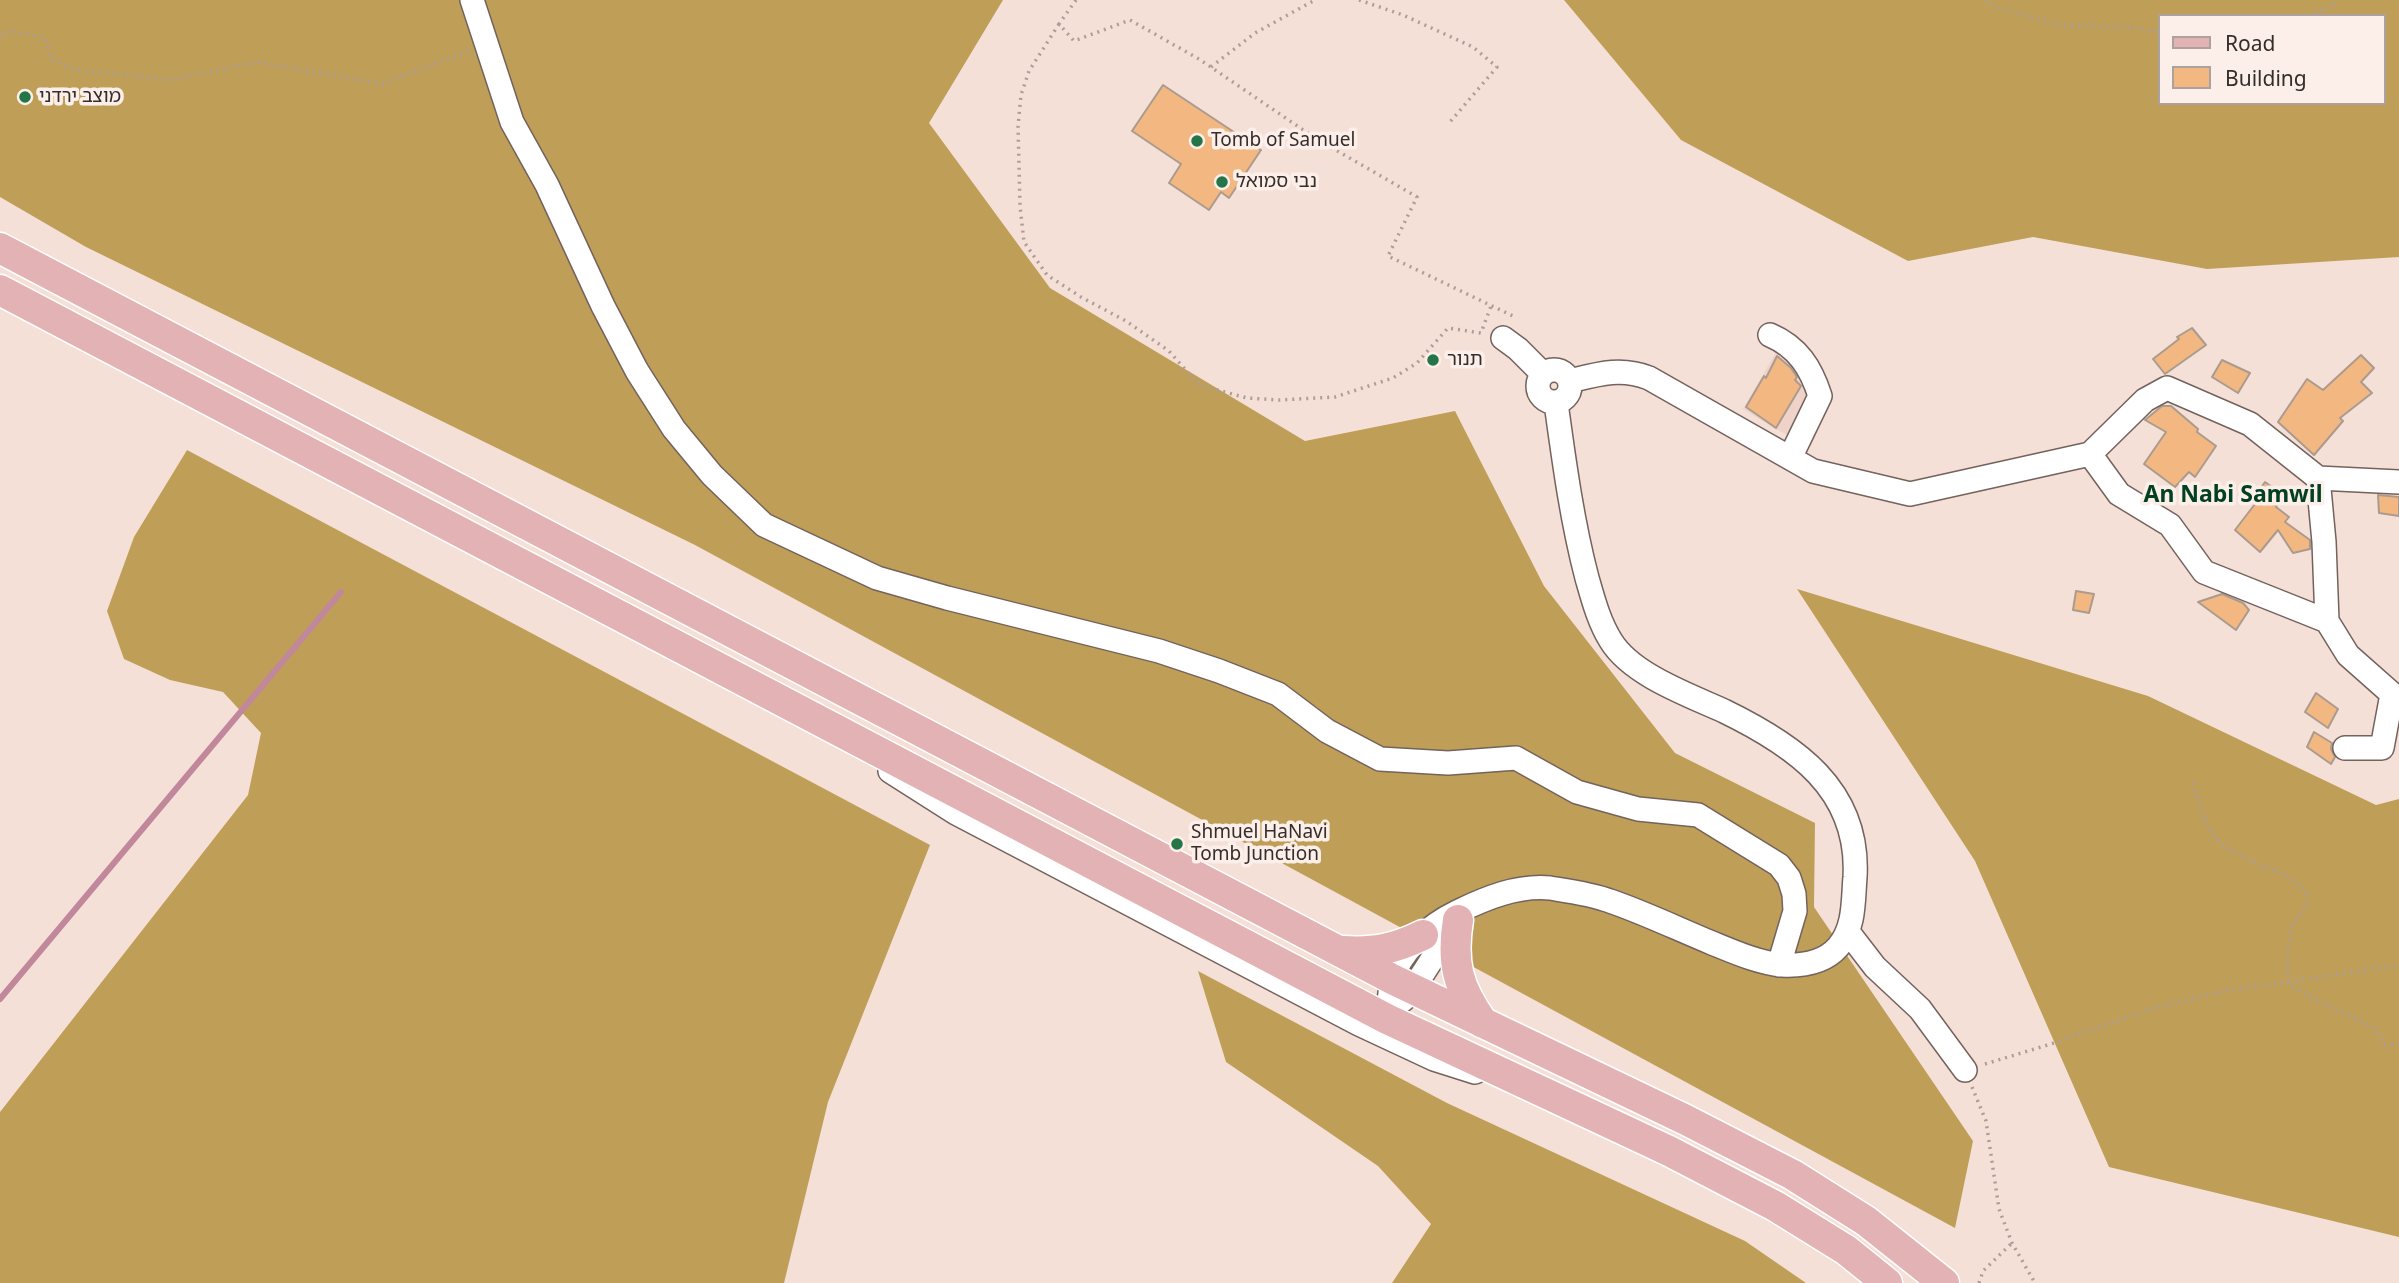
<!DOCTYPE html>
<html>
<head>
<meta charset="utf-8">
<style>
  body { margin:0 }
  #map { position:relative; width:2399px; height:1283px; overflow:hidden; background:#f5e0d8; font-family:"Noto Sans",sans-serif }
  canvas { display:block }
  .legend { position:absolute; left:2158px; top:14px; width:228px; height:91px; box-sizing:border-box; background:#fcefea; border:2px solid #aca19d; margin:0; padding:9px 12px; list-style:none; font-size:21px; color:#352d2a }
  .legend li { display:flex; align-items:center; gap:14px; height:35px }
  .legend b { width:35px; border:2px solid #aca19d }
</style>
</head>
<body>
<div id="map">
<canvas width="2399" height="1283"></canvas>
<ul class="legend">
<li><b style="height:9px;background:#e3b2b4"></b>Road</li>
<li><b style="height:19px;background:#f3b881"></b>Building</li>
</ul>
</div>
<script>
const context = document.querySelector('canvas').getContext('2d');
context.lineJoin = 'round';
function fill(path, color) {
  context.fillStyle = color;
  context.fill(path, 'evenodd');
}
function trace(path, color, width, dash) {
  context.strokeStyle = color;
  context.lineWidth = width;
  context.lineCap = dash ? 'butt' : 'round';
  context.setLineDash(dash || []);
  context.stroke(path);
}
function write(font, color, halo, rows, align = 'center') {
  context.font = font + ' "Noto Sans","Noto Sans Hebrew",sans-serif';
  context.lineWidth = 7;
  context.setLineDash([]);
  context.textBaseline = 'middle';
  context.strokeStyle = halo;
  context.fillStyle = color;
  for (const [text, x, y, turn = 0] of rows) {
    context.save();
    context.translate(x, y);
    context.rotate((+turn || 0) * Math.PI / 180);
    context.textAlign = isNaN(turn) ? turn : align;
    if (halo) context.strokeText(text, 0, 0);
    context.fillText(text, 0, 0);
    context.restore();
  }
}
fill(new Path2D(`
  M1779,347L1805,375L1812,397L1794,438L1777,430L1743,409Z`), '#efd3c9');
fill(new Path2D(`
  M0,0H1003L929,123L1050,288L1305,441L1455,411L1544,586L1675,753L1815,823L1814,907L1973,1141L1955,1228L695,545L86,247L0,197Z
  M1564,0H2399V257L2207,269L2033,237L1908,261L1681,140ZM2159,16H2383V103H2159Z
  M187,450L930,845L828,1102L784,1283H0V1112L248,795L261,733L223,692L170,680L124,659L107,611L134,537Z
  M1797,589L2148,696L2376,805L2399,799V1237L2109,1167L1975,861Z
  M1198,971L1447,1103L1745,1241L1806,1283H1392L1431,1224L1378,1166L1226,1062Z`), '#bf9f57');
trace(new Path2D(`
  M0,999L341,592`), '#c1879b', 6);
const building = new Path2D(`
  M1163,85L1261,150L1229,198L1221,192L1209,210L1169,183L1181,164L1132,131Z
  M2192,328L2206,345L2165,374L2153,359L2179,339L2177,337Z
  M2361,355L2374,368L2361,382L2372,393L2340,418L2343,421L2314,455L2278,422L2307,379L2323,390Z
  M1777,356L1791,368L1797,377L1795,380L1801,386L1776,428L1746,407L1764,376L1766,378Z
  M2222,360L2250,373L2238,393L2212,377Z
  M2162,406H2171L2198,429L2197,432L2216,446L2195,477L2189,472L2175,487L2144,464L2166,432L2145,420Z
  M2265,482L2283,495L2276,507L2289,517L2285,522L2310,540V549L2293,553L2278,530L2260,552L2235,530L2255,504L2252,500Z
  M2378,495L2399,497V516L2379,513Z
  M2076,591L2094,594L2089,613L2073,610Z
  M2222,594L2243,603L2249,610L2236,630L2198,602Z
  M2316,693L2338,709L2328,728L2305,712Z
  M2314,732L2332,743L2331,749L2335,757L2331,764L2307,747Z`);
fill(building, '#f3b881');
trace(building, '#aa9b8e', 2);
const minor = new Path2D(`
  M472,0L512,122L547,185L603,306L637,371L674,429L712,475L764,525L877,578L947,598L1159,651L1219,671L1278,694L1327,731L1380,759L1448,763L1516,758L1577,792L1638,809L1698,815L1779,865L1789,878L1794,894L1795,911L1779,965
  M1770,335C1798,347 1811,368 1820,396L1790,458
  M1503,338L1518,349L1543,374
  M1538 386a16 16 0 1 1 32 0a16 16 0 1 1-32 0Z
  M1570,381C1598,374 1621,367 1649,378L1813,471L1910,494L2090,454L2145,400L2167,388L2250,424L2318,478L2399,482
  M2090,454L2119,494L2170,525L2204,572L2327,621L2348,655L2392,694L2382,748H2345
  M2318,478L2324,542L2327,621
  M890,771L956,813L1359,1024L1434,1059L1475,1072
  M1848,932L1875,967L1920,1009L1965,1070
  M1403,1000C1425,976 1438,945 1459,919
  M1387,1019C1389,1007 1389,994 1392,982C1398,952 1430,925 1457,912C1486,898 1517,885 1550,888C1569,891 1592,894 1610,901C1645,913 1678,929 1712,943C1734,952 1759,963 1782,965C1803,966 1824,963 1838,947C1855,928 1853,900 1855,877C1860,789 1794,745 1724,711C1689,695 1632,675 1611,641C1599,622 1593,599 1587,578C1572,521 1564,461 1556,403`);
const major = new Path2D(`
  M0,248L1392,979L1686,1120L1793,1175L1866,1221L1944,1283
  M0,290L1387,1019L1669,1151L1775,1206L1846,1250L1887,1283
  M1458,920C1451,963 1458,988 1483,1023
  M1343,951C1375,953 1394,949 1423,935`);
trace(minor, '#74625c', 26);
trace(major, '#fff', 33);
trace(new Path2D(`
  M1076,0L1059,24L1074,41L1130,20L1199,59L1315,138L1417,197L1388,256L1513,316
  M1359,0L1403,15L1473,47L1497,67L1450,122
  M1985,0L1993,6L2060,25L2139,28L2159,32
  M2308,16L2329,7L2338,0
  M1059,24L1029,71L1021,95L1018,126L1020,206L1024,242L1047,275L1081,297L1126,321L1169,351L1199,385L1247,398L1279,400L1335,397L1393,378L1417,363L1448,328L1481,333L1491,306
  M0,36L10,31L44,37L52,60L76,70L171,80L258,62L381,84L469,51
  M1211,67L1255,33L1315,0
  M2192,783C2199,800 2204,823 2215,837C2233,861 2299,872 2306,894C2311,906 2296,917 2292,927C2286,944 2288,964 2288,981C2303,998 2321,1001 2341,1011C2352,1016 2363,1023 2375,1028L2384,1045L2399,1044
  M1985,1064L2051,1044L2150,1009L2224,991L2399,965
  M1972,1087L1986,1121L1999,1209L2012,1243L2035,1283
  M1979,1283L1983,1271L2012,1243`), '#ae9d97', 3.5, [2, 5]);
trace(minor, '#fff', 23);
trace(major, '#e3b2b4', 30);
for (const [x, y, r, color] of [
  [25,97,7,"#247648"],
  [1197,141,7,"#247648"],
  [1222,182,7,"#247648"],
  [1433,360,7,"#247648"],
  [1177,844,7,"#247648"]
]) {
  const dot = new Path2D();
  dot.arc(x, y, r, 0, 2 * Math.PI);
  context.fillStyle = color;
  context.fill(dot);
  trace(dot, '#fcefea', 2.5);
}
write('19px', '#352d2a', '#fcefea', [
  ["מוצב ירדני",39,97],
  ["Tomb of Samuel",1211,141],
  ["נבי סמואל",1236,182],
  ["תנור",1447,360],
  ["Shmuel HaNavi",1191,833],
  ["Tomb Junction",1191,855]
], 'left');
write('bold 23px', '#024021', '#fcefea', [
  ["An Nabi Samwil",2233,495]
]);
</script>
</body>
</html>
